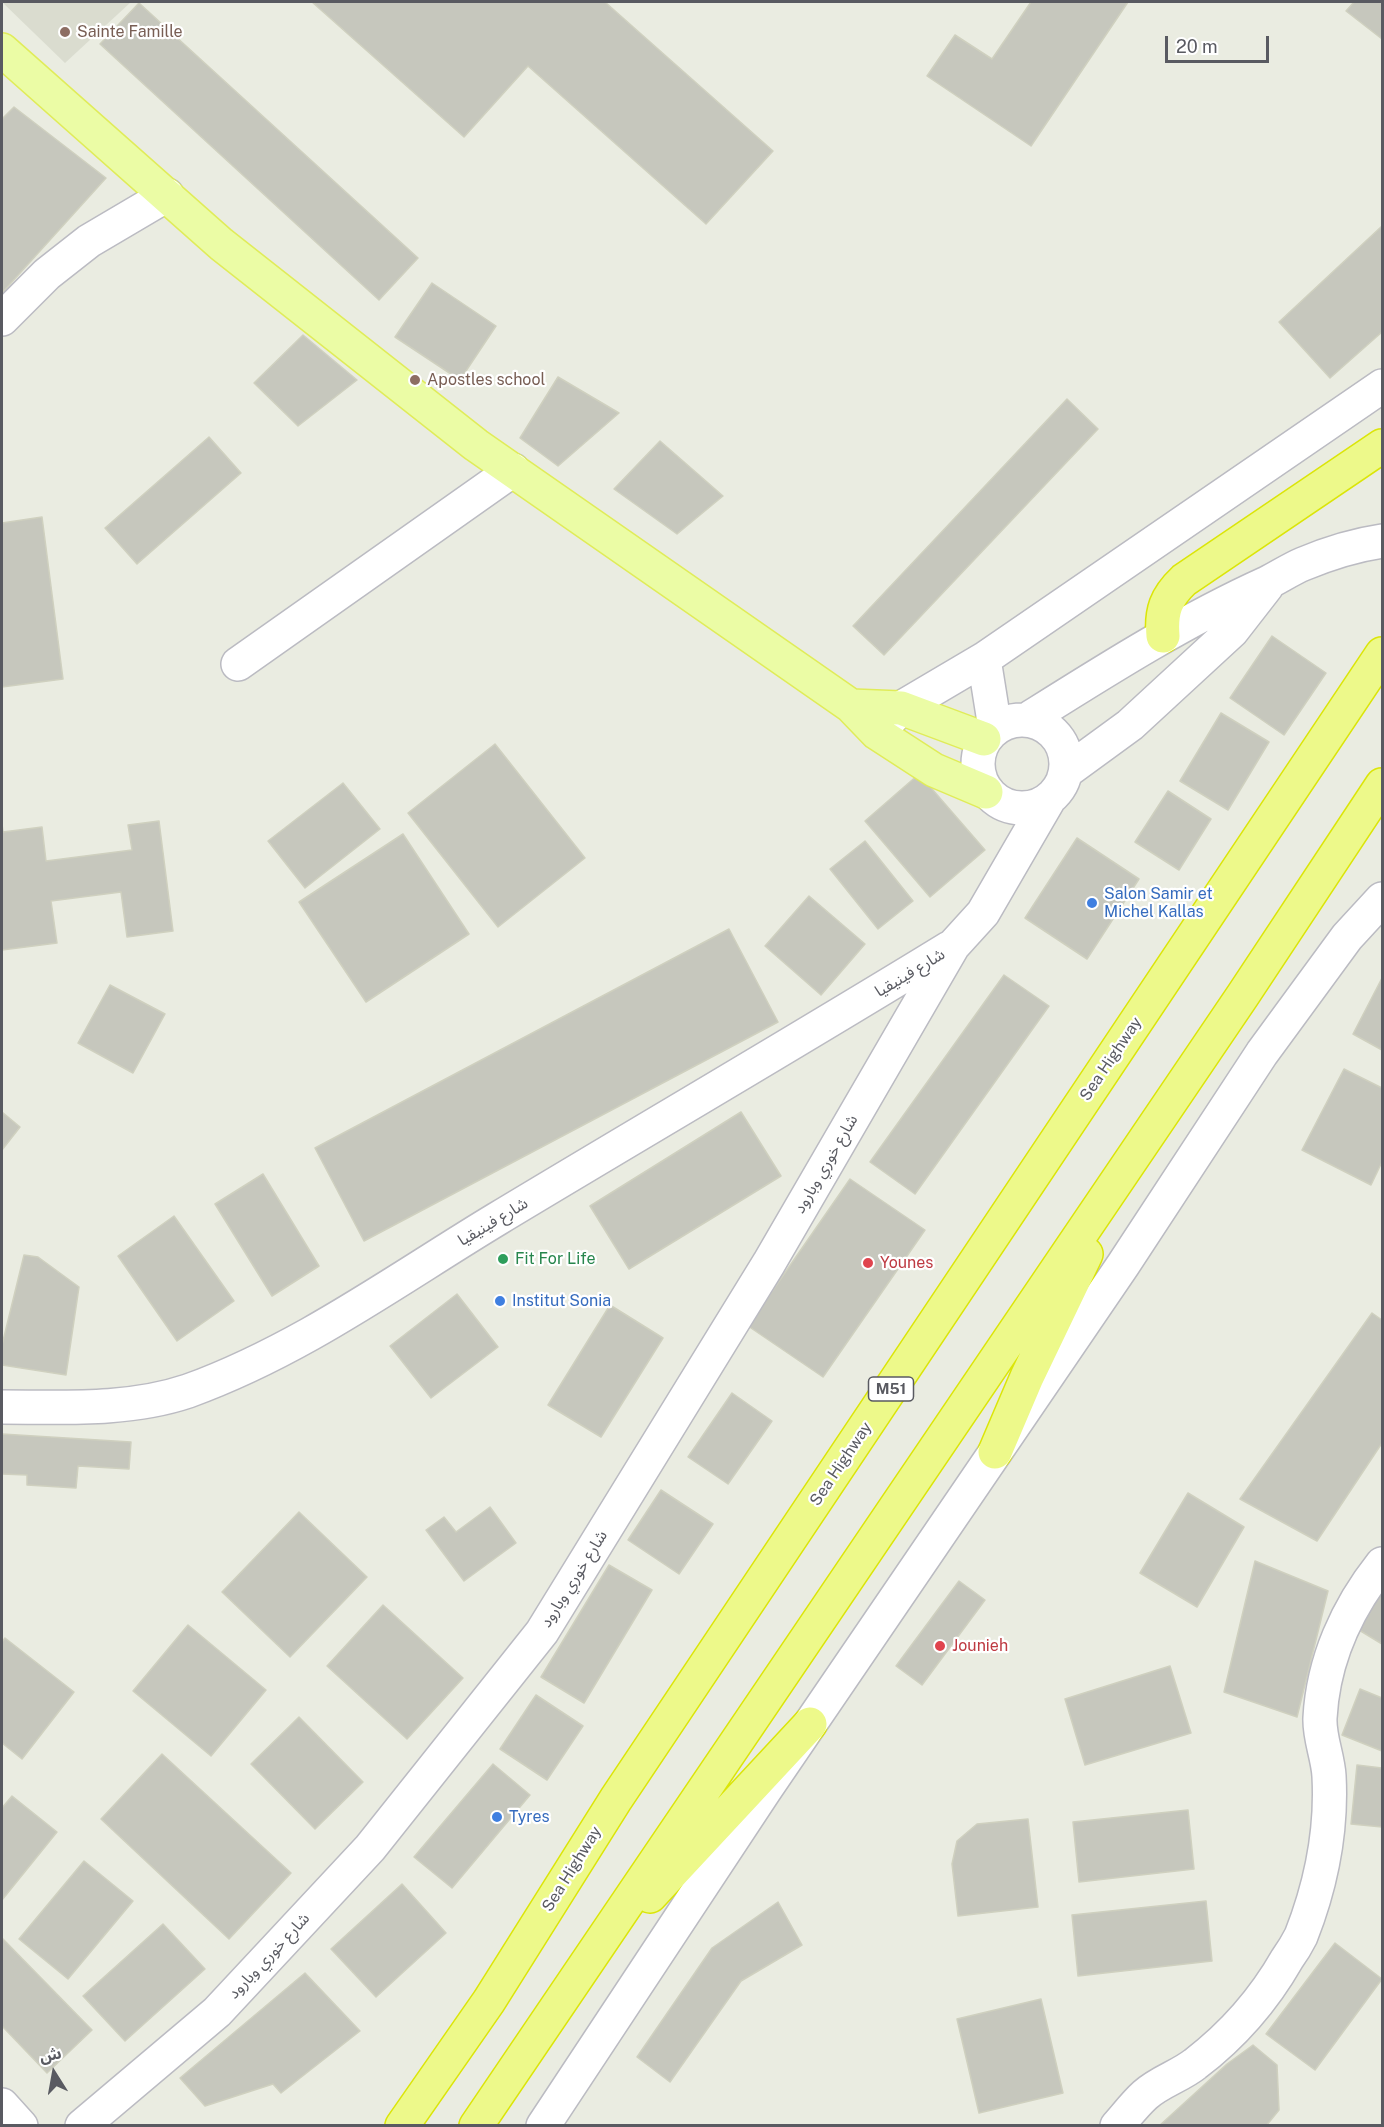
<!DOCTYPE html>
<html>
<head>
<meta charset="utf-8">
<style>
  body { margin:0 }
  #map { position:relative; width:1384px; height:2127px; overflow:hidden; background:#eaece1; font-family:"Public Sans","Noto Sans Arabic",sans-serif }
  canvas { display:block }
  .frame { position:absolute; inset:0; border:3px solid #595a61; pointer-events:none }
  .north { position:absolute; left:24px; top:2043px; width:60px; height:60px; -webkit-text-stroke:4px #fff; paint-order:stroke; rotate:349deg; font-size:16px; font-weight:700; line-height:24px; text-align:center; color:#595a61 }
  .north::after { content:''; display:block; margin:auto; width:21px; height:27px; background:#595a61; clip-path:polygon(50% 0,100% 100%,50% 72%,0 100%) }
  .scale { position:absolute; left:1165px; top:36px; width:104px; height:27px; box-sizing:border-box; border:3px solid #595a61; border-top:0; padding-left:8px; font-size:18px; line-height:21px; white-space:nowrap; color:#595a61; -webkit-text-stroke:4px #fff; paint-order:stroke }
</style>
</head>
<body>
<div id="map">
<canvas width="1384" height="2127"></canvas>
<div class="frame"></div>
<div class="north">ش</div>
<div class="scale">20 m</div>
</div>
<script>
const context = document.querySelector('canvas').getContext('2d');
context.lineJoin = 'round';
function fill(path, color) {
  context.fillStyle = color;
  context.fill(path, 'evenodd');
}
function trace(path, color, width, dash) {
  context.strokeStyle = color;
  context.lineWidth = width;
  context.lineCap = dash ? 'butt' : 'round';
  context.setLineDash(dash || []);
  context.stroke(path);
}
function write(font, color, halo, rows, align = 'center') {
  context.font = font + ' "Public Sans","Noto Sans Arabic",sans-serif';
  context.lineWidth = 4.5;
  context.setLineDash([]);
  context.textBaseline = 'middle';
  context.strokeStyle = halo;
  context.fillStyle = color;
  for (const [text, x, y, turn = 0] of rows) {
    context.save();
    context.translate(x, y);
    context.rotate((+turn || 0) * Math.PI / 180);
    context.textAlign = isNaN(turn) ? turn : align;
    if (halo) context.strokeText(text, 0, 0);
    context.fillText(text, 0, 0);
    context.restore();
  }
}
fill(new Path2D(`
  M2,2H131L65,63Z`), '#dadccf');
const building = new Path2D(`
  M312,2H605L773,151L706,224L528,66L464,137Z
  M1031,2H1128L1031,146L927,76L955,35L992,59Z
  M1354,2H1382V39L1346,11Z
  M139,3L418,258L379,300L100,44Z
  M14,107L106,178L2,293V119Z
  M1382,226V332L1330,378L1279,322Z
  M432,283L496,326L460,380L395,337Z
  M303,335L357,380L298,426L254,383Z
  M558,377L619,413L558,466L520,438Z
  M1067,399L1098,429L884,655L853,626Z
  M209,437L241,473L137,564L105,528Z
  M660,441L723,496L677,534L614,489Z
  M42,517L63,679L2,687V523Z
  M1272,636L1326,673L1284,735L1230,698Z
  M1221,713L1269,742L1228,810L1180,781Z
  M495,744L585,858L498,927L408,813Z
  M919,774L985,850L930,897L865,821Z
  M343,783L380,829L305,888L268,841Z
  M1168,791L1211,819L1179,870L1135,842Z
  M159,821L173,931L127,937L121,892L51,901L57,943L2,950V824L3,832L42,827L46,861L132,850L128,825Z
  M403,834L469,934L366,1002L299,902Z
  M1077,838L1139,879L1087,959L1025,918Z
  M865,841L913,901L878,929L830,869Z
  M809,896L865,944L821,995L765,946Z
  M729,929L778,1022L364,1241L315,1148Z
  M1004,975L1049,1006L915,1194L870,1162Z
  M1382,978V1050L1353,1034Z
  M110,985L165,1014L133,1073L78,1043Z
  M1344,1069L1382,1088V1162L1371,1185L1302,1150Z
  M2,1112L20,1127L2,1150Z
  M741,1112L781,1176L629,1269L590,1206Z
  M263,1174L319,1266L272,1296L215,1204Z
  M850,1179L925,1230L823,1377L748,1326Z
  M174,1216L234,1301L177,1341L118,1256Z
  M24,1255L38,1257L79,1287L66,1375L2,1365V1345Z
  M457,1294L498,1347L431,1398L390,1346Z
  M610,1305L663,1338L601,1437L548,1405Z
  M1372,1313L1382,1320V1443L1317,1541L1240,1499Z
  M732,1393L772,1421L728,1484L688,1457Z
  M2,1434L131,1442L129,1469L78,1466L76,1488L27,1485V1475L2,1474Z
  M661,1490L713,1524L679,1574L628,1540Z
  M1188,1493L1244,1527L1197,1607L1140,1573Z
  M490,1507L516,1543L464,1581L426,1530L444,1517L456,1532Z
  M299,1512L367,1577L290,1657L222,1592Z
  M1255,1561L1328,1591L1297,1717L1224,1692Z
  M609,1565L652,1590L584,1703L541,1677Z
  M959,1581L985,1600L922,1685L896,1666Z
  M1382,1591V1644L1359,1630Z
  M383,1605L463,1678L407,1739L327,1666Z
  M188,1625L266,1690L211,1756L133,1691Z
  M5,1638L74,1692L22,1759L2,1743V1642Z
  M1170,1666L1191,1733L1085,1765L1065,1699Z
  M1360,1689L1382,1698V1751L1342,1735Z
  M536,1695L583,1726L547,1780L500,1749Z
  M299,1717L363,1782L315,1829L251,1764Z
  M162,1754L291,1873L229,1939L101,1819Z
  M493,1764L530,1795L452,1888L414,1857Z
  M1357,1765L1382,1768V1827L1351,1824Z
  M12,1796L57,1832L2,1900V1808Z
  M1188,1810L1194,1869L1079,1882L1073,1822Z
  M1028,1819L1038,1907L958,1916L952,1864L957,1841L977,1824Z
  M84,1861L133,1901L68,1979L19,1939Z
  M402,1884L446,1933L376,1997L331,1949Z
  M1206,1901L1212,1961L1078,1976L1072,1915Z
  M778,1902L802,1945L741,1981L670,2082L637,2057L712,1948Z
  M163,1924L205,1969L125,2041L83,1996Z
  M2,1938L92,2030L47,2073L2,2026Z
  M1335,1943L1382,1979L1315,2070L1266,2034Z
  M305,1973L360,2031L281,2093L273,2084L205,2106L180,2078Z
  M1041,1999L1063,2093L979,2113L957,2019Z
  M1253,2045L1277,2065L1279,2110L1266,2126H1159L1227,2064Z`);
fill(building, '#c6c7bd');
trace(building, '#cfd0bf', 1.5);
const minor = new Path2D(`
  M2,319L47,274L89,241L167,195
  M984,659L995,728
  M238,664L513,470
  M1028,719C1106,670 1183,621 1267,583C1279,577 1291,569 1303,564C1329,553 1355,545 1382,541
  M978 764a44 44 0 1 1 88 0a44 44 0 1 1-88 0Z
  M884,726L901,708L984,659L1382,386
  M1067,771L1130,725L1232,631L1267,586
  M2,1407C63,1407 129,1411 188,1391C301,1350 396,1280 497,1219C648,1128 799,1040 949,948
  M2,2105L21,2126
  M82,2126L217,2012L370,1848L542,1632L769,1263L953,946L983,913L1048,801
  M543,2126L765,1790L1123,1265L1262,1053L1347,937L1382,899
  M1117,2126C1126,2116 1135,2104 1145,2095C1159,2082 1180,2076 1195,2064C1233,2035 1263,2001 1287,1959C1292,1952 1297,1944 1301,1936C1321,1885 1332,1831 1329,1776C1328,1757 1319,1737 1320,1718C1323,1661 1347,1608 1382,1564`);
const major = new Path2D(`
  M2,50L221,244L476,445L851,706L877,733L934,770L986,792
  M851,706L901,708L984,739`);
const highway = new Path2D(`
  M1163,636C1161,611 1166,597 1184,580L1382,446
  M995,1452L1027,1377L1086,1254
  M650,1896L810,1724
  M402,2126L489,2001L616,1799L1382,654
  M476,2126L1243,995L1382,785`);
trace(minor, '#bbbbc2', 36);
trace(major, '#e0ec59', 36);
trace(highway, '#dbe508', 36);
trace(minor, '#fff', 33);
trace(major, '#ebfca5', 33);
trace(highway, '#edf98a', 33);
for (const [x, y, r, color] of [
  [65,32,6,"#8d6e63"],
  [415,380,6,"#8d6e63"],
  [1092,903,6,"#3f7fe0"],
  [503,1259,6,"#2e9e5b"],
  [868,1263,6,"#e0444e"],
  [500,1301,6,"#3f7fe0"],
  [940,1646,6,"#e0444e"],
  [497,1817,6,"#3f7fe0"]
]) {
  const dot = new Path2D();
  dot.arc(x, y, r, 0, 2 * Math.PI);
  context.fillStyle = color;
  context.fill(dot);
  trace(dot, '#fff', 2);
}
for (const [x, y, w] of [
  [891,1389,45]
]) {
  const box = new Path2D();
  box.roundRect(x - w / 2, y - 12, w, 24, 4.5);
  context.fillStyle = '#fff';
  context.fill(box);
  trace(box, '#595a61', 1.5);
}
write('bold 15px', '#595a61', null, [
  ["M51",891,1389]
]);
write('16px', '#785e54', '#fff', [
  ["Sainte Famille",77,32],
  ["Apostles school",427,380]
], 'left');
write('16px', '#366cbe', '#fff', [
  ["Salon Samir et",1104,894],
  ["Michel Kallas",1104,912],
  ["Institut Sonia",512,1301],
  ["Tyres",509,1817]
], 'left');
write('16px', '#595a61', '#fff', [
  ["شارع فينيقيا",910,973,-31],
  ["Sea Highway",1111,1059,-56],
  ["شارع خوري وبارود",826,1164,-60],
  ["شارع فينيقيا",493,1222,-31],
  ["Sea Highway",841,1464,-56],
  ["شارع خوري وبارود",574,1579,-58],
  ["Sea Highway",572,1869,-58],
  ["شارع خوري وبارود",269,1956,-47]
]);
write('16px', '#27864d', '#fff', [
  ["Fit For Life",515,1259]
], 'left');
write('16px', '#be3a42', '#fff', [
  ["Younes",880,1263],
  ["Jounieh",952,1646]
], 'left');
</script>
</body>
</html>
